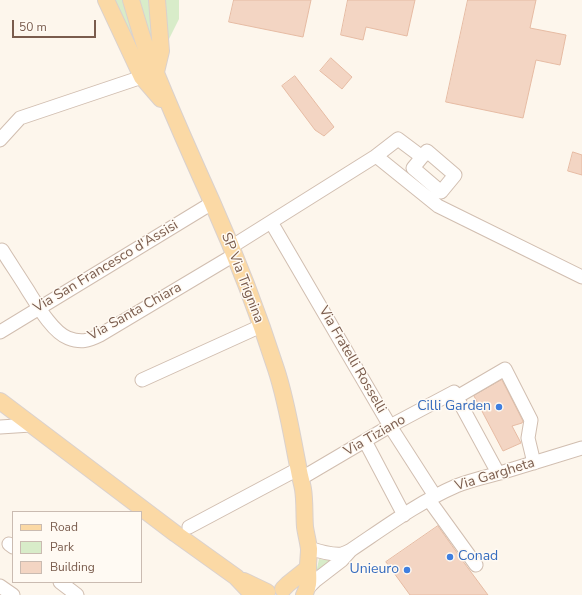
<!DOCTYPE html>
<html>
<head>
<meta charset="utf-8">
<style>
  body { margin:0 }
  #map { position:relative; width:582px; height:595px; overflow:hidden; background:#fdf6ec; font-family:"Nunito Sans",sans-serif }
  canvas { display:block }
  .legend { position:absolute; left:12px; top:511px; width:130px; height:72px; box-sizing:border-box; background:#fffaf3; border:1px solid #cabbb1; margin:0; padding:5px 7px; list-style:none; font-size:12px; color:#7a5c4d }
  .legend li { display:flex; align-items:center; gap:8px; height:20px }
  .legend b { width:20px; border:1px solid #cabbb1 }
  .scale { position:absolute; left:12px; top:20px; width:84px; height:18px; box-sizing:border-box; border:2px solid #7a5c4d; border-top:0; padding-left:5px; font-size:12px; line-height:14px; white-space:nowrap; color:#7a5c4d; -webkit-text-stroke:3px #fffaf3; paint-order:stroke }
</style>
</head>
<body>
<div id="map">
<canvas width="582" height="595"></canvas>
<ul class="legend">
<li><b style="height:5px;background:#fbd9a5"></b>Road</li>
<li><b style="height:11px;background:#d8ecc9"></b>Park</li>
<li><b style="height:11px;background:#f3d5c3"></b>Building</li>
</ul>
<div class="scale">50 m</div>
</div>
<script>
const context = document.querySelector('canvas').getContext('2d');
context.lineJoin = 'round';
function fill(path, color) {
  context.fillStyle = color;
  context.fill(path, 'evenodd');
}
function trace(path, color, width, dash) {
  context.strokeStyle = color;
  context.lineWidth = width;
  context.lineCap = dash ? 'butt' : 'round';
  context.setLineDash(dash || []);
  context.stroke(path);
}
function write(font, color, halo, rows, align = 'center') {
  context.font = font + ' "Nunito Sans",sans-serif';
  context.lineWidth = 3;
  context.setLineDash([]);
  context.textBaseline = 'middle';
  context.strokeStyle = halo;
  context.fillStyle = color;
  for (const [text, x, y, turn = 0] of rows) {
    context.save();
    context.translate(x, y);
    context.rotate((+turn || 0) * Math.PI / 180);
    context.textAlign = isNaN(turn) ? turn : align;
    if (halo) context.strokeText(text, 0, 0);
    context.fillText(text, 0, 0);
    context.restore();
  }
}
fill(new Path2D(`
  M109,0H179V19L168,41L133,49Z
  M319,559L333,561L316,573Z`), '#d8ecc9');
const building = new Path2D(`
  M234,0H311L303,37L229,22Z
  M348,0H415L407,36L366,27L363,40L341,35Z
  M468,0H536L530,28L566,35L560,65L536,60L523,118L446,102Z
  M331,58L352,77L342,89L320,71Z
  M295,76L334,127L324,136L315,130L282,86Z
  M573,152L582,155V175L568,171Z
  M502,380L523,421L522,423L512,426L521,443L503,451L474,396Z
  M438,526L465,564L488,595H410L386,562Z`);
fill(building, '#f3d5c3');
trace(building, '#e6bba3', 1);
const minor = new Path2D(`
  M0,140L20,118L142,77
  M376,156L398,139L422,157L413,168L441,192L455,175L427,151L422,157
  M271,222L390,426L435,496
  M231,247L376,156L438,206L582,277
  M2,250C10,263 19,276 27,289C36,303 52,332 68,338C81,343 88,341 100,335L234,255
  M0,332L212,203
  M142,380L261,326
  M457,397L505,369L531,420L528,438L534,463
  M0,427L31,425
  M365,441L404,515
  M300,479L390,426L454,392L498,473
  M429,500L476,565
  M189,527L298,469
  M9,544L13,547
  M309,548C318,551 333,555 342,554C345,553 348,552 351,550C384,528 419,502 456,486C471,480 485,477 500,473C527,465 555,456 582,448
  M60,582L77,595
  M0,586L13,595
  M307,589L316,580L342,560L351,550`);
const major = new Path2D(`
  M106,0L142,77L161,99
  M131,0C136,16 140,32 146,48C166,100 189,151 212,202C236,256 258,313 276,369C287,402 292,437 299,471C300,477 302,483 303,489C305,501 304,514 305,527C306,534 308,541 309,549C309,555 308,561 308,567C308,579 310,584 304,595
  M156,72L161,51L157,0
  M0,401L176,534L236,577L253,595
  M244,581L267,592
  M283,589L288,584L308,568`);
trace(minor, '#d1beb0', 15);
trace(major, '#dad1cd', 18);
trace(minor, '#fff', 13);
trace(major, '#fbd9a5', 16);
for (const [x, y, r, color] of [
  [499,407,4,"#3f7fe0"],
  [450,557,4,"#3f7fe0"],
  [407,570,4,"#3f7fe0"]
]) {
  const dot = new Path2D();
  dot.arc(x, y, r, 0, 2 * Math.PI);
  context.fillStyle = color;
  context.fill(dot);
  trace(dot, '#fffaf3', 1.5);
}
write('14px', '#7a5c4d', '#fffaf3', [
  ["Via San Francesco d'Assisi",106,267,-31],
  ["SP Via Trignina",242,278,69],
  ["Via Santa Chiara",135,312,-29],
  ["Via Fratelli Rosselli",352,360,60],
  ["Via Tiziano",375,436,-30],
  ["Via Gargheta",495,475,-17]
]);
write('14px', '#366cbe', '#fffaf3', [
  ["Cilli Garden",491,407],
  ["Conad",458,557,"left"],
  ["Unieuro",399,570]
], 'right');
</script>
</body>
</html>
